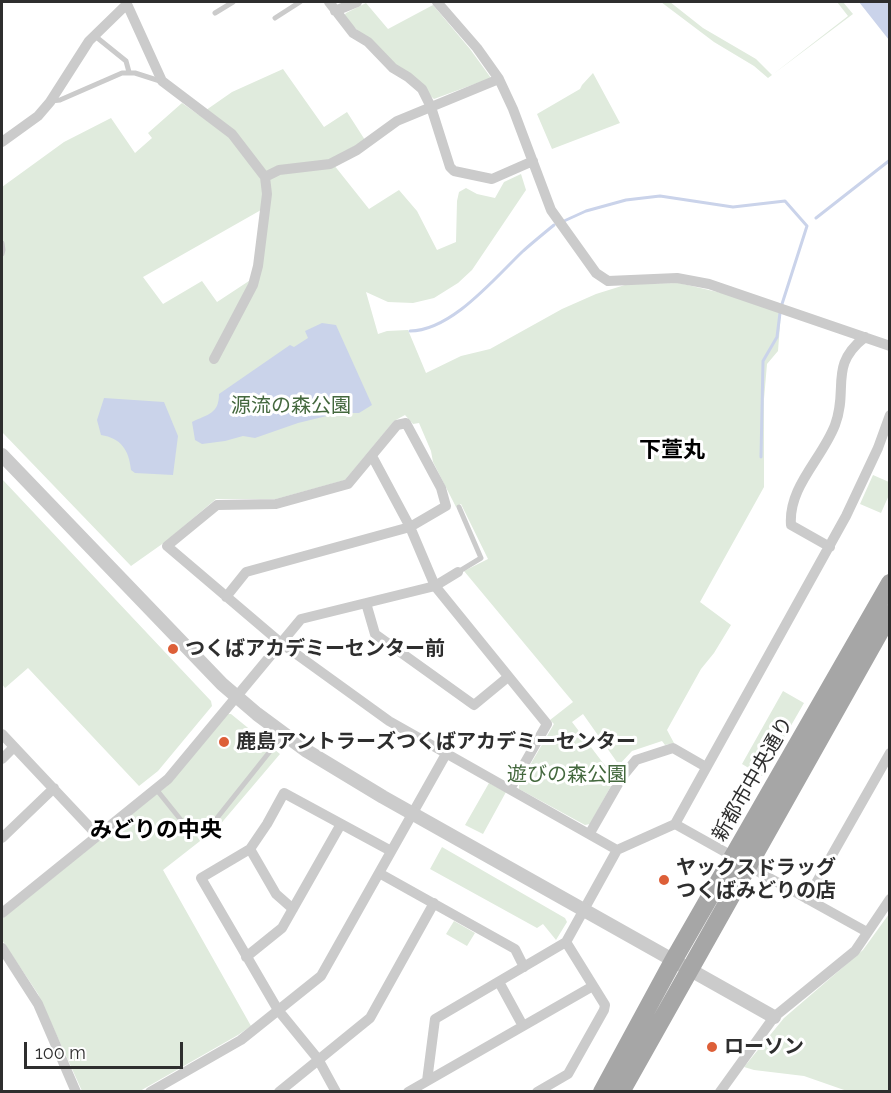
<!DOCTYPE html>
<html>
<head>
<meta charset="utf-8">
<style>
  body { margin:0 }
  #map { position:relative; width:891px; height:1093px; overflow:hidden; background:#fff; font-family:Raleway,sans-serif }
  canvas { display:block }
  .frame { position:absolute; inset:0; border:3px solid #2e2e2e; pointer-events:none }
  .scale { position:absolute; left:24px; top:1042px; width:159px; height:27px; box-sizing:border-box; border:3px solid #2e2e2e; border-top:0; padding-left:8px; font-size:18px; line-height:21px; white-space:nowrap; color:#2e2e2e; -webkit-text-stroke:4px #fff; paint-order:stroke }
</style>
</head>
<body>
<div id="map">
<canvas width="891" height="1093"></canvas>
<div class="frame"></div>
<div class="scale">100 m</div>
</div>
<script>
const context = document.querySelector('canvas').getContext('2d');
context.lineJoin = 'round';
function fill(path, color) {
  context.fillStyle = color;
  context.fill(path, 'evenodd');
}
function trace(path, color, width, dash) {
  context.strokeStyle = color;
  context.lineWidth = width;
  context.lineCap = dash ? 'butt' : 'round';
  context.setLineDash(dash || []);
  context.stroke(path);
}
function write(font, color, halo, rows, align = 'center') {
  context.font = font + ' Raleway,"Noto Sans JP",sans-serif';
  context.lineWidth = 6;
  context.setLineDash([]);
  context.textBaseline = 'middle';
  context.strokeStyle = halo;
  context.fillStyle = color;
  for (const [text, x, y, turn = 0] of rows) {
    context.save();
    context.translate(x, y);
    context.rotate((+turn || 0) * Math.PI / 180);
    context.textAlign = isNaN(turn) ? turn : align;
    if (halo) context.strokeText(text, 0, 0);
    context.fillText(text, 0, 0);
    context.restore();
  }
}
fill(new Path2D(`
  M661,2H670L703,28L756,59L772,75L848,16L837,2H843L853,14L772,75L768,78L754,66L714,42Z
  M366,3L388,29L433,5L470,49L491,78L434,99L343,17L346,13Z
  M283,69L324,127L347,112L365,140L330,160L369,209L399,190L417,211L437,250L456,242L457,201L459,192L466,188L477,194L495,198L504,182L521,174L526,190L472,270L458,283L434,298L413,303L388,302L366,292L378,334L387,331L408,330L426,373L461,356L490,349L562,309L596,294L628,284L679,283L743,298L781,312L778,351L767,364L764,399V487L700,602L731,625L714,653L701,669L667,730L674,743L665,745L662,741L632,751L619,765L583,714L572,722L603,763L616,777L590,824L585,825L519,789V784L554,724L550,720L573,702L464,571L488,559L461,504L456,507L433,462L431,451L419,423L413,424L405,415L394,421L345,480L276,499H216L165,542L131,566L2,432V187L64,142L111,118L135,153L152,138L148,133L182,103L199,115L232,92ZM261,210L252,279L217,302L202,281L163,304L143,277Z
  M593,73L620,123L552,149L537,114L580,89L582,85Z
  M873,475L889,482V495L881,513L860,504Z
  M2,479L211,701L212,706L158,771L139,786L28,668L5,688L2,684Z
  M783,691L804,703L762,776L742,764Z
  M226,714H231L280,754L218,827L163,870L251,1026L238,1035L140,1091H82L38,994L2,940V919L168,785Z
  M489,783L506,792L483,834L465,825Z
  M442,847L565,918L567,922L556,940L543,924L537,928L430,869Z
  M889,914V1091H847L804,1076L754,1070L744,1067L784,1018L863,950Z
  M454,921L475,933L467,946L446,934Z`), '#e0ebdd');
fill(new Path2D(`
  M859,2H889V40Z
  M322,323L336,325L372,405L359,413H339L298,423L255,438L243,436L225,441L202,444L195,440L192,422C208,414 219,414 219,394L290,345L294,347L308,338L305,331Z
  M104,398L164,402L178,436L173,475L135,473L131,470C129,450 121,438 101,435L97,420Z`), '#cad3ea');
trace(new Path2D(`
  M816,218L890,160
  M564,221L586,211L626,200L660,196L733,207L785,201L807,226L782,304
  M410,331C451,331 494,279 522,252C532,243 543,234 554,225
  M761,457L763,361L777,337L780,313`), '#cad3ea', 3);
trace(new Path2D(`
  M215,13L233,2
  M275,18L300,2
  M95,36L126,61L129,72
  M51,101L60,100L122,73H135L160,81
  M2,243L3,250L2,254
  M458,572L481,558L459,507
  M156,789L189,830L213,823L283,735`), '#cbcbcb', 5);
trace(new Path2D(`
  M126,2L162,81L232,134L265,177L267,194L258,266L253,285L214,359
  M329,2L353,33L368,42L393,68L408,77L422,89L431,107L450,167L454,171L492,179L533,161
  M437,2L477,48L499,79L513,109L551,210L596,273L608,281L677,278L709,284L890,346
  M335,11L357,2
  M2,142L38,116L50,102L89,41L127,4
  M265,177L279,170L330,164L357,150L397,121L499,79
  M372,456L410,527L435,586L547,724L510,789
  M830,547L791,525C788,487 822,459 835,425C849,388 828,366 865,337
  M226,597L246,572L410,527L446,506L441,488L406,423L397,425L348,484L276,504L217,505L167,546L281,643L389,721L617,850
  M366,603L375,634L474,705L508,677
  M2,734L98,836
  M2,759L14,747
  M675,824L846,516L878,448L890,415
  M590,833L622,777L636,760L673,748L706,767
  M2,838L54,788
  M250,849L276,894L293,909
  M748,866L867,932
  M379,873L515,949L524,967
  M807,899L890,753
  M2,913L168,779L301,619L435,586L458,572
  M2,948L38,1004L76,1092
  M246,957L282,928L341,824
  M499,982L523,1026
  M427,1081L435,1019L566,942L617,850L675,824L734,857
  M150,1092L241,1040L321,976L446,754
  M279,1092L370,1018L434,903
  M336,1092L318,1059L278,1010L201,878L250,849L267,824L284,793L391,851
  M408,1092L593,986
  M537,1092L568,1074L604,1010L605,1005L566,942
  M720,1092L774,1017L855,951L890,899`), '#cbcbcb', 10);
trace(new Path2D(`
  M2,455L222,684L257,714L307,751L383,797L774,1017`), '#cbcbcb', 14);
trace(new Path2D(`
  M602,1092L673,961L890,583
  M621,1092L890,614`), '#a6a6a6', 18);
for (const [x, y, r, color] of [
  [173,649,6,"#dd5f38"],
  [224,742,6,"#dd5f38"],
  [664,880,6,"#dd5f38"],
  [712,1047,6,"#dd5f38"]
]) {
  const dot = new Path2D();
  dot.arc(x, y, r, 0, 2 * Math.PI);
  context.fillStyle = color;
  context.fill(dot);
  trace(dot, '#fff', 2);
}
write('20px', '#44683e', '#fff', [
  ["源流の森公園",291,406],
  ["遊びの森公園",567,775]
]);
write('bold 20px', '#2e2e2e', '#fff', [
  ["つくばアカデミーセンター前",185,649],
  ["鹿島アントラーズつくばアカデミーセンター",236,742],
  ["ヤックスドラッグ",676,868],
  ["つくばみどりの店",676,891],
  ["ローソン",724,1047]
], 'left');
write('20px', '#2e2e2e', '#fff', [
  ["新都市中央通り",753,779,-60]
]);
write('bold 22px', '#000', '#fff', [
  ["下萱丸",672,450],
  ["みどりの中央",156,830]
]);
</script>
</body>
</html>
